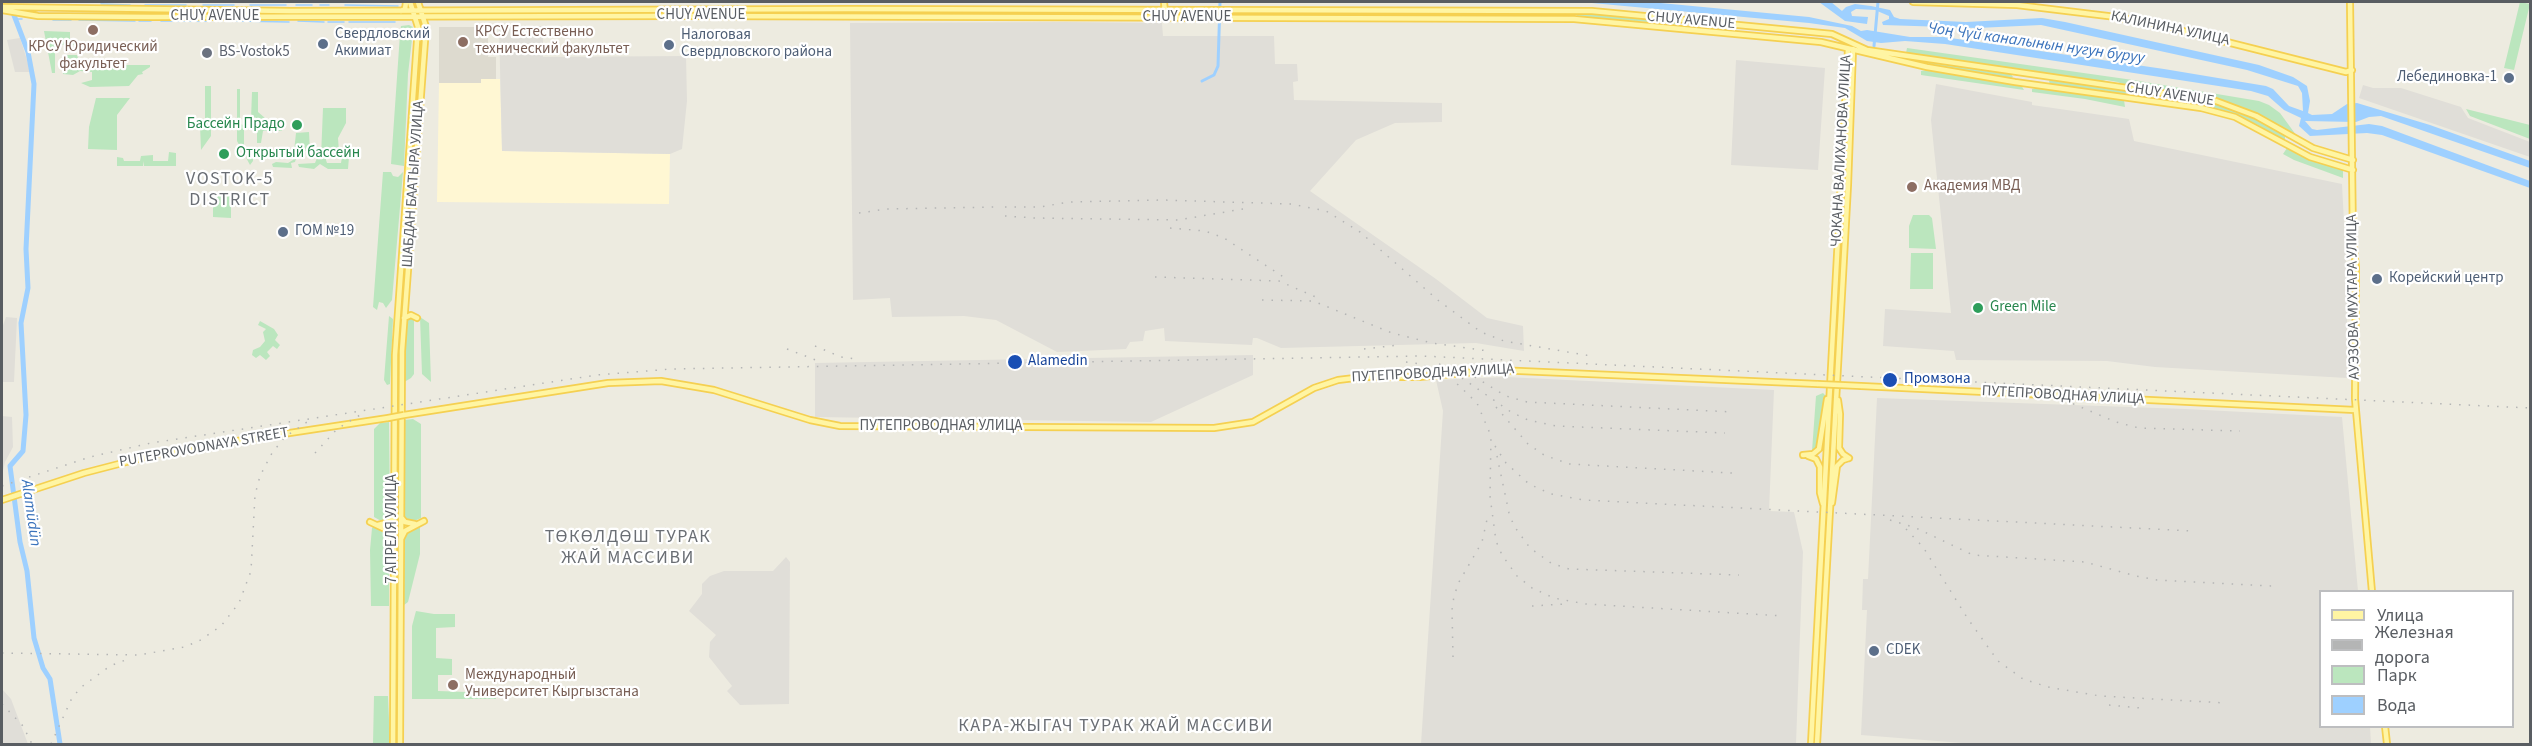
<!DOCTYPE html>
<html>
<head>
<meta charset="utf-8">
<style>
	body { margin:0 }
	#map { position:relative; width:2532px; height:746px; overflow:hidden; background:#edebe0; font-family:"Source Sans 3",sans-serif }
	canvas { display:block }
	.frame { position:absolute; inset:0; border:3px solid #595d62; pointer-events:none }
	.legend { position:absolute; left:2319px; top:590px; width:195px; height:138px; box-sizing:border-box; background:#fff; border:2px solid #bdbec0; margin:0; padding:8px 10px; list-style:none; font-size:18px; color:#595d62 }
	.legend li { display:flex; align-items:center; gap:12px; height:30px }
	.legend b { width:30px; border:2px solid #bdbec0 }
</style>
</head>
<body>
<div id="map">
<canvas width="2532" height="746"></canvas>
<div class="frame"></div>
<ul class="legend">
<li><b style="height:8px;background:#fff5a3"></b>Улица</li>
<li><b style="height:8px;background:#b4b5b5"></b>Железная дорога</li>
<li><b style="height:16px;background:#bbe6be"></b>Парк</li>
<li><b style="height:16px;background:#9ed0ff"></b>Вода</li>
</ul>
</div>
<script>
const c = document.querySelector('canvas').getContext('2d');
c.lineJoin = 'round';
function paint(path, color) {
  c.fillStyle = color;
  c.fill(path, 'evenodd');
}
function shape(rows) {
  const path = new Path2D();
  for (const r of rows) {
    path.moveTo(r[0], r[1]);
    for (let i = 2; i < r.length; i += 2) path.lineTo(r[i], r[i + 1]);
  }
  return path;
}
function trace(path, color, width, dash) {
  c.strokeStyle = color;
  c.lineWidth = width;
  c.lineCap = dash ? 'butt' : 'round';
  c.setLineDash(dash || []);
  c.stroke(path);
}
function drawText(font, color, halo, rows, align = 'center') {
  c.font = font + ' "Source Sans 3",sans-serif';
  c.lineWidth = 4.5;
  c.setLineDash([]);
  c.textBaseline = 'middle';
  c.strokeStyle = halo;
  c.fillStyle = color;
  for (const [text, x, y, turn = 0] of rows) {
    c.save();
    c.translate(x, y);
    c.rotate((+turn || 0) * Math.PI / 180);
    c.textAlign = isNaN(turn) ? turn : align;
    if (halo) c.strokeText(text, 0, 0);
    c.fillText(text, 0, 0);
    c.restore();
  }
}
const commercial = shape([
	[481,79,500,79,502,151,670,154,669,204,437,202,439,83,481,83]
]);
const industrial = shape([
	[1065,22,1162,23,1163,36,1274,36,1275,64,1297,64,1298,81,1293,82,1294,100,1442,103,1442,122,1395,123,1356,140,1310,191,1436,279,1487,318,1523,326,1524,351,1476,343,1281,348,1257,338,1253,338,1252,345,1165,341,1164,328,1145,331,1143,341,1130,342,1126,349,1057,352,996,320,964,316,892,317,890,298,853,300,850,23],
	[499,26,543,26,543,57,686,56,687,101,682,149,670,154,502,151],
	[20,38,27,60,30,72,15,72,7,40],
	[1736,60,1825,68,1818,170,1731,165],
	[1936,84,2032,102,2032,105,2129,119,2134,141,2342,184,2347,282,2347,378,2155,367,2107,361,1956,360,1954,351,1883,346,1885,309,1951,313,1931,120],
	[2363,85,2373,88,2401,88,2461,107,2468,118,2530,142,2530,157,2359,98],
	[6,317,17,318,14,382,2,382,2,328],
	[1253,355,1253,375,1151,422,815,417,815,363],
	[1506,377,1774,390,1769,511,1794,512,1803,552,1796,744,1421,744,1443,411,1436,380],
	[1877,398,2185,409,2342,417,2358,591,2320,592,2320,726,2370,727,2371,744,1975,744,1861,735,1867,610,1862,610,1863,579,1868,579],
	[2,416,12,417,13,447,5,462,2,475],
	[786,557,790,562,789,704,740,705,727,691,732,686,709,657,710,642,716,635,689,611,702,594,702,584,710,576,724,571,773,571],
	[2,689,11,699,28,744,2,744]
]);
const education = shape([
	[439,27,488,27,488,57,496,57,496,79,481,79,481,83,439,83]
]);
const green = shape([
	[2520,2,2530,4,2514,70,2504,68],
	[1288,11,1289,14,1286,16,1170,15,1171,12],
	[1579,12,1675,22,1676,24,1578,17,1576,14],
	[409,25,413,27,413,31,408,74,404,166,391,164,400,34,401,26],
	[420,28,423,28,402,305,400,305],
	[44,31,70,32,70,40,78,40,77,45,55,45,55,73,52,73],
	[1907,48,2133,80,2259,101,2269,105,2280,113,2299,139,2255,113,2214,99,2126,86,2118,82,2106,80,2099,82,1906,53],
	[63,55,77,55,80,65,150,65,150,67,142,72,143,74,138,75,129,86,90,87,81,83,92,80,92,72,80,71,73,75,63,74],
	[1900,57,2010,73,2013,77,2009,80,1944,68],
	[1927,70,2021,85,2024,90,1921,75,1921,71],
	[2052,79,2125,90,2126,93,2125,96,2050,85,2049,81],
	[205,86,211,86,211,136,201,150,200,125,205,125],
	[2038,88,2124,100,2125,107,2085,99,2032,92,2032,89],
	[237,89,240,89,240,124,244,125,244,147,253,148,253,161,250,165,237,141],
	[252,92,258,92,258,112,265,118,264,123,280,126,282,131,263,131,261,143,257,143,257,119,251,119],
	[96,98,130,98,117,115,117,150,88,149,89,127],
	[2192,100,2224,106,2249,115,2285,136,2285,139,2282,140,2258,125,2235,115,2191,104],
	[323,108,346,108,346,123,338,138,339,152,326,152,326,160,327,163,341,163,342,157,349,157,348,169,328,169,320,164,314,169,299,167,298,164,315,163,317,158,321,157],
	[2466,109,2530,125,2530,139,2470,116],
	[309,132,310,151,298,151,295,162,291,163,292,168,273,167,272,164,276,162,288,163,293,160,296,133],
	[2287,148,2312,161,2343,170,2343,178,2294,160,2283,154],
	[169,152,176,153,176,166,144,166,143,161,143,166,117,166,117,157,123,158,124,161,140,161,141,156,153,155,153,161,168,161],
	[383,172,391,172,393,176,398,177,403,172,392,300,386,308,383,303,379,302,377,310,373,307],
	[213,193,231,194,231,218,213,217],
	[1913,215,1929,215,1932,218,1936,249,1909,248,1909,226],
	[1911,253,1933,253,1933,289,1910,289],
	[389,316,393,319,390,384,387,385,384,380],
	[408,317,414,319,414,374,411,378,406,381,404,381,404,351],
	[420,317,429,323,431,382,422,374],
	[260,321,274,329,278,335,275,340,280,345,277,349,273,346,267,352,270,356,266,360,260,355,256,358,252,355,253,350,260,347,265,341,263,332,266,329,258,325],
	[1823,393,1826,396,1823,408,1820,446,1812,451,1816,396],
	[413,419,421,424,421,518,412,522,404,517,404,420],
	[395,421,398,421,398,744,395,744],
	[389,422,390,515,383,522,374,517,374,429,380,423],
	[374,526,381,528,389,536,389,606,371,606,370,550,372,528],
	[420,526,420,554,408,602,404,605,403,538,405,533],
	[416,611,434,614,455,614,455,627,436,628,436,658,452,659,452,675,438,675,438,691,495,693,496,699,412,699,412,626],
	[374,696,388,696,390,744,373,744]
]);
const water = shape([
	[1581,2,1650,2,1809,17,1852,26,1861,31,1867,30,1910,37,1944,37,2164,69,2266,86,2273,89,2289,106,2303,111,2302,93,2298,86,2247,70,2041,25,1977,28,1883,25,1882,22,1889,19,1889,16,1875,10,1856,9,1851,12,1852,16,1868,17,1867,24,1845,21,1819,2,1831,2,1842,11,1846,7,1855,4,1871,6,1890,10,1894,17,1900,19,1966,22,2042,18,2065,22,2259,65,2293,77,2307,86,2310,101,2308,113,2312,115,2332,114,2347,104,2357,103,2430,125,2519,157,2530,161,2530,168,2381,116,2369,117,2356,122,2305,121,2312,129,2317,130,2369,124,2382,126,2530,181,2530,188,2382,135,2367,133,2310,136,2299,126,2301,118,2284,110,2268,96,2251,91,1945,44,1905,41,1881,43,1867,41,1845,28,1809,23]
]);
const stream = shape([
	[101,4,130,5],
	[145,5,186,5],
	[203,5,234,5],
	[250,5,286,5],
	[296,5,312,5],
	[320,5,329,5],
	[345,5,398,6],
	[16,19,22,19],
	[53,20,71,20],
	[79,20,135,21],
	[139,21,151,21],
	[161,21,200,21],
	[202,21,207,21],
	[237,21,289,22],
	[298,21,324,22],
	[328,22,344,22],
	[349,22,395,22]
]);
const canal = shape([
	[1874,46,1878,2],
	[1202,81,1214,75,1218,66,1220,2]
]);
const river = shape([
	[9,2,28,52,34,84,26,249,28,288,21,323,26,415,23,451,10,466,20,542,27,571,34,638,43,668,50,679,60,744]
]);
const major = shape([
	[1164,2,1165,12],
	[1913,2,2017,5,2116,17,2163,26,2346,72,2352,70],
	[2350,2,2353,242,2356,267,2355,399,2372,592],
	[2,7,291,11,848,9,1592,11,1832,34,1867,50,2216,101,2256,116,2313,148,2353,160],
	[2,10,38,16,153,17,690,16,1574,19,1821,42,1927,67,2015,82,2201,108,2235,117,2310,157,2353,170],
	[401,11,405,9,406,2],
	[404,318,411,315,417,318],
	[1497,370,1818,384],
	[1861,386,2355,410],
	[1838,400,1840,414,1839,448,1843,454,1849,458],
	[404,415,608,383,661,381,714,390,810,420,840,426,1214,428,1253,422,1314,388,1338,380,1363,377,1419,377],
	[1803,455,1813,454,1819,449,1827,399],
	[1808,456,1816,459,1820,467,1820,493,1823,504],
	[2,500,84,473,165,452,388,418],
	[1832,503,1837,466,1843,460,1849,458],
	[400,516,405,522,415,524],
	[370,522,387,530,392,537],
	[378,525,386,523,393,516],
	[401,539,405,531,424,521],
	[2385,726,2387,744],
	[393,744,395,355,418,27,410,2],
	[400,744,402,351,426,27,418,2],
	[1811,744,1848,49],
	[1817,744,1848,185,1853,49]
]);
const rail = shape([
	[1005,207,1040,207,1069,202,1163,200,1291,204,1326,211,1360,232,1439,301,1481,332,1504,341,1591,356],
	[859,213,887,209,996,207],
	[1005,216,1035,218,1178,220,1249,208],
	[1170,228,1205,231,1224,238,1288,280],
	[1155,277,1279,281,1318,298],
	[1262,300,1313,301,1392,333,1432,343,1488,351],
	[815,346,841,357,857,359],
	[787,349,821,362],
	[1364,349,1399,345],
	[1406,362,1421,364,1449,376,1477,403,1491,436,1490,496,1496,541,1502,555,1517,576,1532,588,1554,598,1586,604,1784,616],
	[1439,364,1473,376,1506,396,1527,402,1734,412],
	[1462,378,1511,412,1528,420,1556,426,1725,433],
	[2038,389,2116,422,2139,428,2240,431],
	[1496,407,1528,444,1544,455,1569,464,1732,473],
	[1495,446,1506,463,1529,484,1551,494,1583,500,2192,531],
	[315,453,337,429,360,415],
	[1497,456,1509,513,1514,526,1530,548,1551,563,1569,569,1739,575],
	[2,486,90,457,151,443,597,375,671,369,1421,356,2530,408],
	[1890,520,1916,528,1973,555,2085,562,2136,576,2157,580,2272,586],
	[1906,529,1923,547,1968,619,1998,661,2023,679,2048,687,2100,696,2226,703],
	[1532,606,1565,604],
	[2,653,139,655,184,647,199,641,221,626,239,603,251,571,255,495,260,476,272,453,285,437,307,422],
	[1453,657,1452,610,1454,596,1459,582,1482,542,1488,515],
	[2,704,23,726,32,744],
	[2109,705,2141,708],
	[51,744,71,700,80,688,110,666,128,659]
]);
const majorBridge = shape([
	[1419,377,1497,370],
	[1818,384,1861,386],
	[388,418,404,415]
]);
const markers = [
	[93,30,6,"#8d6e63"],
	[463,42,6,"#8d6e63"],
	[323,44,6,"#5c6f8a"],
	[669,45,6,"#5c6f8a"],
	[207,53,6,"#6b7280"],
	[2509,78,6,"#5c6f8a"],
	[297,125,6,"#2e9e5b"],
	[224,154,6,"#2e9e5b"],
	[1912,187,6,"#8d6e63"],
	[283,232,6,"#5c6f8a"],
	[2377,279,6,"#5c6f8a"],
	[1978,308,6,"#2e9e5b"],
	[1015,362,8,"#1a4fb4"],
	[1890,380,8,"#1a4fb4"],
	[1874,651,6,"#5c6f8a"],
	[453,685,6,"#8d6e63"]
];
const streetNames = [
	["CHUY AVENUE",701,16],
	["CHUY AVENUE",215,17],
	["CHUY AVENUE",1187,18],
	["CHUY AVENUE",1691,21,5],
	["КАЛИНИНА УЛИЦА",2170,29,12],
	["CHUY AVENUE",2170,95,9],
	["ЧОКАНА ВАЛИХАНОВА УЛИЦА",1842,151,-87],
	["ШАБДАН БААТЫРА УЛИЦА",414,184,-86],
	["АУЭЗОВА МУХТАРА УЛИЦА",2354,297,-91],
	["ПУТЕПРОВОДНАЯ УЛИЦА",1433,374,-3],
	["ПУТЕПРОВОДНАЯ УЛИЦА",2063,396,3],
	["ПУТЕПРОВОДНАЯ УЛИЦА",941,427],
	["PUTEPROVODNAYA STREET",204,448,-10],
	["7 АПРЕЛЯ УЛИЦА",393,529,-90]
];
const educationNames = [
	["КРСУ Естественно",475,33],
	["технический факультет",475,50],
	["КРСУ Юридический",93,48,"center"],
	["факультет",93,65,"center"],
	["Академия МВД",1924,187],
	["Международный",465,676],
	["Университет Кыргызстана",465,693]
];
const serviceNames = [
	["Свердловский",335,35],
	["Акимиат",335,52],
	["Налоговая",681,36],
	["Свердловского района",681,53],
	["Лебединовка-1",2497,78,"right"],
	["ГОМ №19",295,232],
	["Корейский центр",2389,279],
	["CDEK",1886,651]
];
const worshipNames = [
	["BS-Vostok5",219,53]
];
const leisureNames = [
	["Бассейн Прадо",285,125,"right"],
	["Открытый бассейн",236,154],
	["Green Mile",1990,308]
];
const transitNames = [
	["Alamedin",1028,362],
	["Промзона",1904,380]
];
const waterNames = [
	["Чоң Чүй каналынын нугун буруу",2036,44,8],
	["Alamüdün",30,513,82]
];
const quarterNames = [
	["VOSTOK-5",230,180],
	["DISTRICT",230,201],
	["ТӨКӨЛДӨШ ТУРАК",628,538],
	["ЖАЙ МАССИВИ",628,559],
	["КАРА-ЖЫГАЧ ТУРАК ЖАЙ МАССИВИ",1116,727]
];
paint(commercial, '#fff7d3');
paint(industrial, '#e0ded8');
paint(education, '#dddacf');
paint(green, '#bbe6be');
paint(water, '#9ed0ff');
trace(stream, '#9ed0ff', 1.5);
trace(canal, '#9ed0ff', 3);
trace(river, '#9ed0ff', 5);
trace(major, '#f5d051', 8);
trace(major, '#fff5a3', 4.5);
trace(rail, '#b4b5b5', 1.5, [1.5, 8]);
trace(majorBridge, '#f5d051', 8, []);
trace(majorBridge, '#fff5a3', 4.5);
for (const [x, y, r, color] of markers) {
  const dot = new Path2D();
  dot.arc(x, y, r, 0, 2 * Math.PI);
  c.fillStyle = color;
  c.fill(dot);
  trace(dot, '#fff', 2);
}
drawText('15px', '#595d62', '#fff', streetNames);
drawText('15px', '#785e54', '#fff', educationNames, 'left');
drawText('15px', '#4e5e75', '#fff', serviceNames, 'left');
drawText('15px', '#5b616d', '#fff', worshipNames, 'left');
drawText('15px', '#27864d', '#fff', leisureNames, 'left');
drawText('15px', '#164399', '#fff', transitNames, 'left');
drawText('italic 16px', '#3c74bc', '#fff', waterNames);
c.letterSpacing = '1.5px';
drawText('18px', '#6a6e74', '#fff', quarterNames);
c.letterSpacing = '0px';
</script>
</body>
</html>
